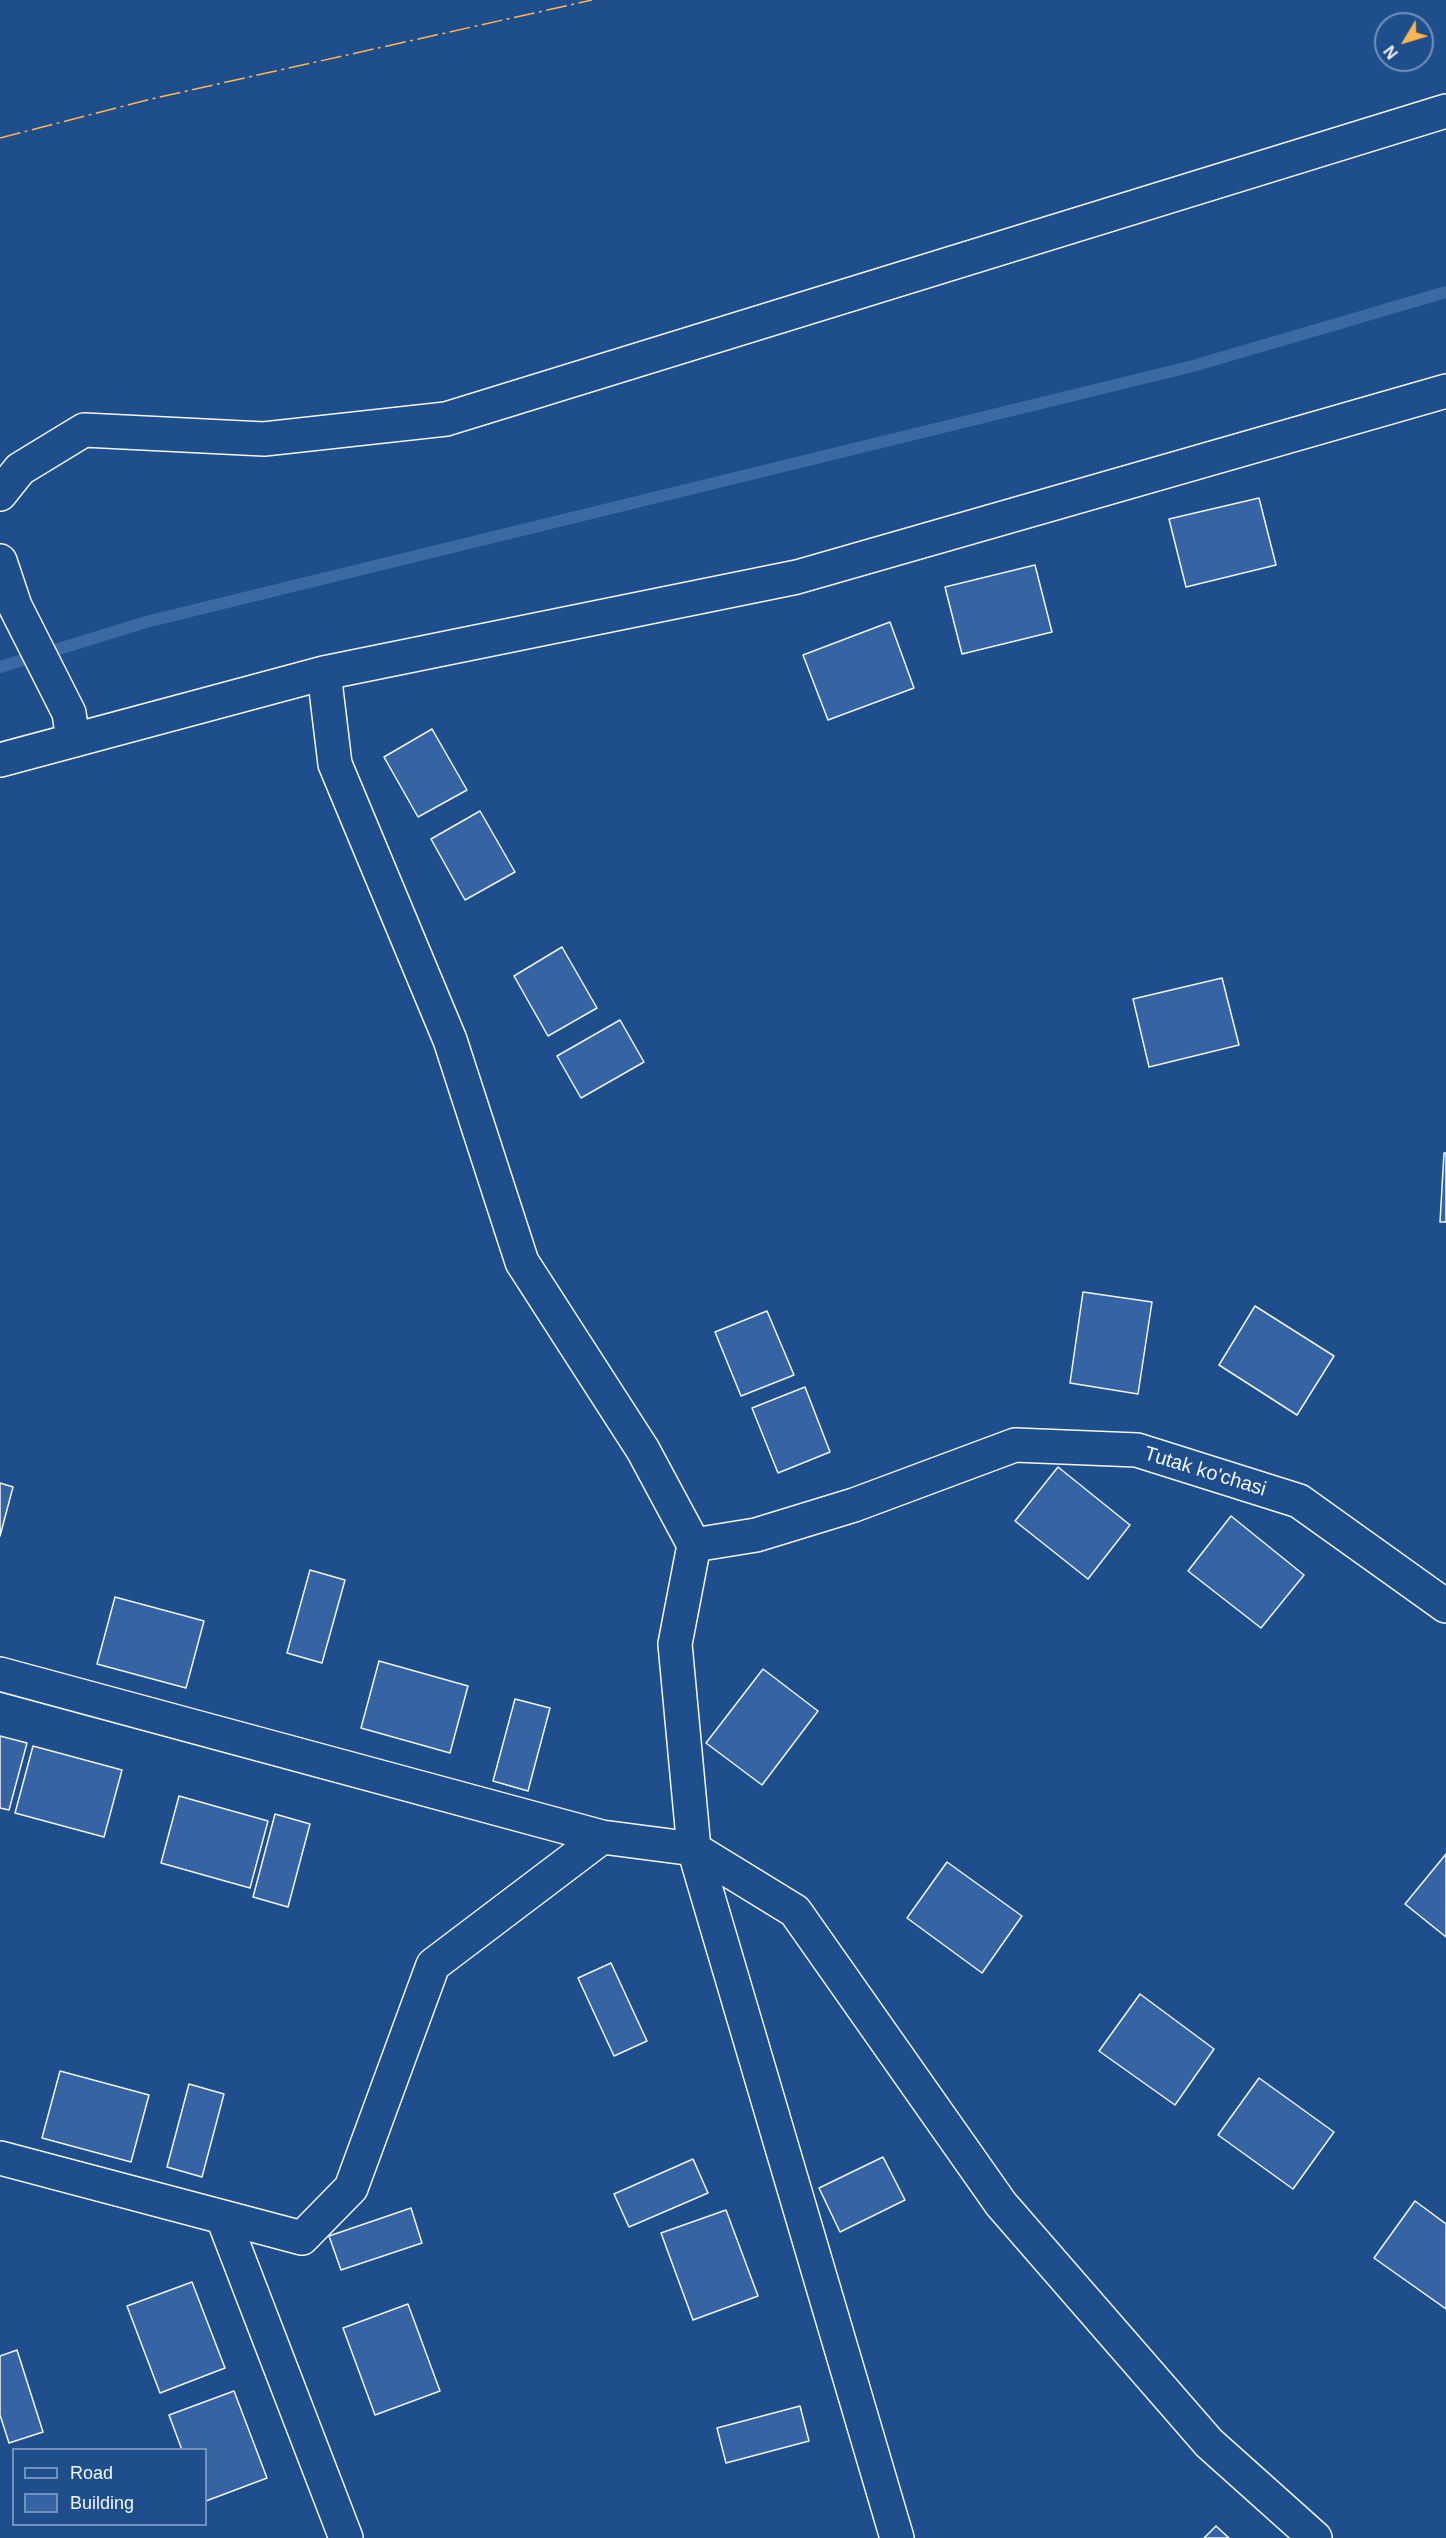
<!DOCTYPE html>
<html>
<head>
<meta charset="utf-8">
<style>
	body { margin:0 }
	#map { position:relative; width:1446px; height:2538px; overflow:hidden; background:#1f4e8c; font-family:Arial,sans-serif }
	canvas { display:block }
	.legend { position:absolute; left:12px; top:2448px; width:195px; height:78px; box-sizing:border-box; background:#1f4e8c; border:2px solid #7391ba; margin:0; padding:8px 10px; list-style:none; font-size:18px; color:#f2f6ff }
	.legend li { display:flex; align-items:center; gap:12px; height:30px }
	.legend b { width:30px; border:2px solid #7391ba }
	.north { position:absolute; left:1374px; top:12px; width:60px; height:60px; box-sizing:border-box; background:#1f4e8c; border:2px solid #7391ba; border-radius:50%; rotate:232deg; font-size:16px; font-weight:700; line-height:24px; text-align:center; color:#f2f6ff }
	.north::after { content:''; display:block; margin:auto; width:21px; height:27px; background:#ffb74d; clip-path:polygon(50% 0,100% 100%,50% 72%,0 100%) }
</style>
</head>
<body>
<div id="map">
<canvas width="1446" height="2538"></canvas>
<ul class="legend">
<li><b style="height:8px;background:#1f4e8c"></b>Road</li>
<li><b style="height:16px;background:#3563a3"></b>Building</li>
</ul>
<div class="north">N</div>
</div>
<script>
const c = document.querySelector('canvas').getContext('2d');
c.lineJoin = 'round';
function shape(rows) {
  const path = new Path2D();
  for (const r of rows) {
    path.moveTo(r[0], r[1]);
    for (let i = 2; i < r.length; i += 2) path.lineTo(r[i], r[i + 1]);
  }
  return path;
}
function trace(path, color, width, dash) {
  c.strokeStyle = color;
  c.lineWidth = width;
  c.lineCap = dash ? 'butt' : 'round';
  c.setLineDash(dash || []);
  c.stroke(path);
}
function paint(path, color) {
  c.fillStyle = color;
  c.fill(path, 'evenodd');
}
function drawText(font, color, halo, rows, align = 'center') {
  c.font = font + ' Arial,sans-serif';
  c.lineWidth = 4.5;
  c.setLineDash([]);
  c.textBaseline = 'middle';
  c.strokeStyle = halo;
  c.fillStyle = color;
  for (const [text, x, y, turn = 0] of rows) {
    c.save();
    c.translate(x, y);
    c.rotate((+turn || 0) * Math.PI / 180);
    c.textAlign = isNaN(turn) ? turn : align;
    if (halo) c.strokeText(text, 0, 0);
    c.fillText(text, 0, 0);
    c.restore();
  }
}
const stream = shape([
	[0,667,146,622,1193,366,1446,292]
]);
const building = shape([
	[1259,498,1276,565,1186,587,1169,519,1259,498],
	[1035,565,1052,632,962,654,945,587,1035,565],
	[890,622,914,688,828,720,803,655,890,622],
	[432,729,467,790,418,817,384,757,432,729],
	[480,811,515,872,465,900,431,839,480,811],
	[562,947,597,1008,548,1036,514,976,562,947],
	[1222,978,1239,1045,1149,1067,1133,999,1222,978],
	[620,1020,644,1062,581,1098,557,1056,620,1020],
	[1444,1153,1446,1153,1446,1222,1440,1222,1444,1153],
	[1083,1292,1152,1302,1138,1394,1070,1383,1083,1292],
	[1255,1306,1334,1356,1297,1415,1219,1365,1255,1306],
	[767,1311,794,1375,741,1396,715,1332,767,1311],
	[805,1387,830,1452,778,1473,752,1408,805,1387],
	[1058,1467,1130,1525,1088,1579,1015,1521,1058,1467],
	[0,1483,13,1487,0,1536,0,1483],
	[1231,1516,1304,1575,1261,1628,1188,1571,1231,1516],
	[310,1570,345,1580,322,1663,287,1653,310,1570],
	[115,1597,204,1621,186,1688,97,1664,115,1597],
	[379,1661,468,1686,450,1753,361,1728,379,1661],
	[763,1669,818,1711,762,1785,706,1743,763,1669],
	[515,1699,550,1708,528,1791,493,1781,515,1699],
	[0,1736,27,1743,9,1810,0,1808,0,1736],
	[33,1746,122,1770,104,1837,15,1813,33,1746],
	[179,1796,268,1821,250,1888,161,1863,179,1796],
	[275,1814,310,1824,288,1907,253,1897,275,1814],
	[1446,1854,1446,1937,1405,1904,1446,1854],
	[947,1862,1022,1916,982,1973,907,1918,947,1862],
	[611,1963,647,2041,614,2056,578,1978,611,1963],
	[1140,1994,1214,2049,1175,2105,1099,2051,1140,1994],
	[60,2071,149,2095,131,2162,42,2138,60,2071],
	[1259,2078,1334,2132,1293,2189,1218,2135,1259,2078],
	[189,2084,224,2094,202,2177,167,2167,189,2084],
	[883,2157,905,2200,840,2232,819,2188,883,2157],
	[693,2159,708,2193,629,2227,614,2194,693,2159],
	[1415,2201,1446,2224,1446,2309,1374,2258,1415,2201],
	[411,2208,422,2243,341,2270,329,2236,411,2208],
	[726,2210,758,2296,693,2320,661,2233,726,2210],
	[192,2282,225,2368,160,2393,127,2306,192,2282],
	[408,2304,440,2391,375,2415,343,2328,408,2304],
	[17,2350,43,2432,9,2443,0,2415,0,2356,17,2350],
	[234,2391,267,2478,206,2501,206,2450,182,2450,169,2415,234,2391],
	[800,2406,809,2441,726,2463,717,2428,800,2406],
	[1216,2526,1229,2538,1204,2538,1216,2526]
]);
const minor = shape([
	[0,494,20,469,84,430,264,439,446,419,1446,111],
	[0,561,15,606,69,713,73,740],
	[324,673,335,764,450,1040,522,1262,643,1450,694,1545,675,1644,694,1849,897,2538],
	[0,760,324,673,797,577,1446,391],
	[694,1545,756,1535,854,1505,1015,1445,1137,1450,1299,1501,1446,1606],
	[0,1674,602,1837,694,1849,795,1911,1001,2204,1209,2443,1315,2538],
	[0,2158,302,2238,351,2188,433,1965,602,1837],
	[223,2218,346,2538]
]);
const power = shape([
	[0,138,151,99,592,0]
]);
const streetNames = [
	["Tutak ko'chasi",1205,1472,17]
];
trace(stream, '#3b69a3', 12);
paint(building, '#3563a3');
trace(building, '#f2f6ff', 1.5);
trace(minor, '#f2f6ff', 36);
trace(minor, '#1f4e8c', 33);
trace(power, '#ffb74d', 1.5, [21, 4.5, 3, 4.5]);
drawText('20px', '#f2f6ff', '#1f4e8c', streetNames);
</script>
</body>
</html>
